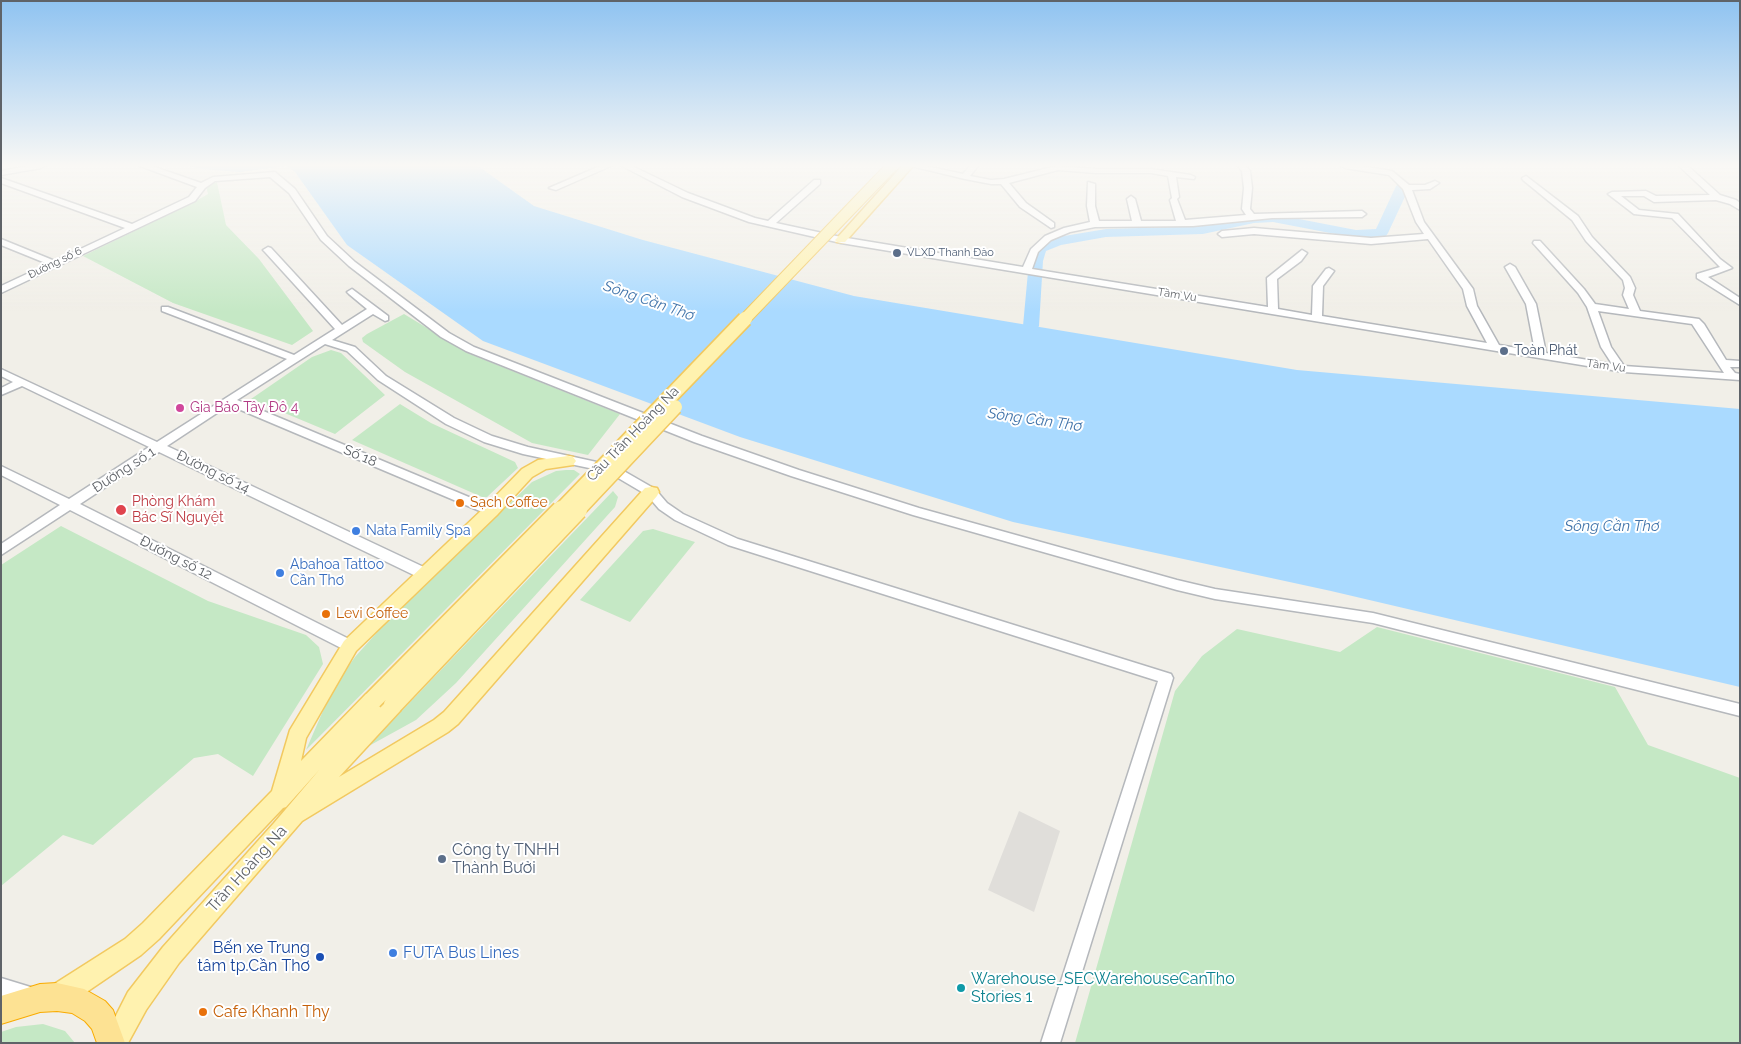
<!DOCTYPE html>
<html>
<head>
<meta charset="utf-8">
<style>
	body { margin:0 }
	#map { position:relative; width:1741px; height:1044px; overflow:hidden; background:#f1efe8; font-family:Raleway,sans-serif }
	canvas { display:block }
	.frame { position:absolute; inset:0; border:2px solid #5f6368; pointer-events:none }
</style>
</head>
<body>
<div id="map">
<canvas width="1741" height="1044"></canvas>
<div class="frame"></div>
</div>
<script>
const c = document.querySelector('canvas').getContext('2d');
c.lineJoin = 'round';
function paint(path, color) {
  c.fillStyle = color;
  c.fill(path, 'evenodd');
}
function shape(rows) {
  const path = new Path2D();
  for (const r of rows) {
    path.moveTo(r[0], r[1]);
    for (let i = 2; i < r.length; i += 2) path.lineTo(r[i], r[i + 1]);
  }
  return path;
}
function trace(path, color, width, dash) {
  c.strokeStyle = color;
  c.lineWidth = width;
  c.lineCap = dash ? 'butt' : 'round';
  c.setLineDash(dash || []);
  c.stroke(path);
}
function drawText(font, color, halo, rows, align = 'center') {
  c.font = font + ' Raleway,sans-serif';
  c.lineWidth = 4;
  c.setLineDash([]);
  c.textBaseline = 'middle';
  c.strokeStyle = halo;
  c.fillStyle = color;
  for (const [text, x, y, turn = 0] of rows) {
    c.save();
    c.translate(x, y);
    c.rotate((+turn || 0) * Math.PI / 180);
    c.textAlign = isNaN(turn) ? turn : align;
    if (halo) c.strokeText(text, 0, 0);
    c.fillText(text, 0, 0);
    c.restore();
  }
}
const industrial = shape([
	[1019,811,1060,831,1034,912,988,890]
]);
const green = shape([
	[217,182,226,225,259,259,313,331,292,345,173,303,83,256,194,202,208,194,206,186],
	[404,314,470,354,620,414,588,455,532,443,405,372,363,342,362,338,367,334],
	[331,350,341,353,385,395,335,434,251,399,312,357],
	[400,404,431,423,515,462,518,468,487,497,482,497,352,440],
	[566,470,574,470,580,474,306,750,333,688,355,657,380,629,532,482,556,471],
	[613,491,618,497,615,507,456,683,416,720,367,747],
	[61,526,208,601,306,635,319,647,323,664,253,776,218,754,194,758,93,845,63,835,1,886,1,565],
	[653,529,695,542,630,622,580,600,643,531],
	[1377,627,1615,687,1648,745,1740,778,1740,1043,1075,1043,1175,691,1202,656,1237,629,1340,652],
	[43,1024,65,1031,75,1043,1,1043,1,1032,16,1027]
]);
const water = shape([
	[189,166,286,166,240,172,202,169],
	[287,166,478,166,534,206,643,240,854,296,1297,370,1740,409,1740,687,1331,591,1013,522,740,437,483,341,347,245,295,172]
]);
const river = shape([
	[1403,182,1410,186,1388,233,1386,236,1381,237,1356,238,1273,222,1254,223,1203,234,1106,237,1061,245,1046,251,1043,261,1039,326,1037,329,1031,331,1025,329,1023,326,1029,261,1035,246,1052,238,1106,229,1203,226,1254,215,1273,214,1356,230,1376,229,1396,186,1403,182]
]);
const minor = shape([
	[27,166,45,166,41,168,1,175,1,171,27,166],
	[140,166,152,166,201,183,213,177,275,172,295,189,327,236,355,262,449,333,474,347,702,436,799,470,919,508,1177,580,1215,589,1373,613,1740,704,1740,716,1373,623,1215,599,1177,590,913,515,791,476,694,442,466,351,441,337,349,266,321,240,289,193,270,177,215,181,205,188,195,201,1,293,1,286,48,264,1,245,1,239,55,261,125,228,1,183,1,178,132,224,189,197,197,187,140,166],
	[600,166,611,166,556,190,549,188,600,166],
	[622,166,632,166,688,193,755,218,768,221,814,180,820,180,820,184,776,223,841,237,1023,267,1031,249,1045,236,1064,228,1090,222,1087,206,1088,182,1095,184,1095,206,1099,221,1132,221,1127,199,1131,196,1135,199,1141,221,1176,221,1170,200,1172,198,1168,176,1151,173,1096,173,1058,170,1009,183,1026,203,1054,223,1054,227,1051,228,1020,207,1001,184,991,184,965,179,911,166,926,166,963,174,970,166,978,166,970,176,991,180,1004,179,1056,166,1096,169,1151,169,1191,175,1195,177,1194,179,1176,177,1179,197,1177,199,1185,220,1246,215,1242,209,1244,188,1242,171,1238,166,1246,166,1250,171,1252,188,1250,209,1254,214,1362,211,1366,214,1362,217,1272,218,1193,226,1095,227,1070,232,1051,240,1038,252,1032,269,1268,307,1267,278,1302,250,1307,253,1301,261,1277,279,1278,309,1312,315,1313,286,1326,269,1329,268,1334,271,1323,286,1322,316,1487,343,1467,306,1463,289,1428,239,1371,244,1254,234,1222,237,1218,234,1222,231,1254,228,1371,238,1424,234,1416,222,1403,189,1389,175,1345,168,1341,166,1361,166,1392,171,1409,185,1425,185,1435,181,1439,183,1430,189,1412,190,1424,222,1473,289,1477,306,1499,345,1535,351,1526,304,1505,267,1510,264,1515,267,1536,304,1546,353,1612,364,1601,347,1587,307,1578,293,1533,243,1534,241,1540,241,1584,289,1595,304,1629,309,1623,295,1625,288,1623,280,1586,241,1572,220,1523,180,1522,178,1526,176,1578,216,1592,237,1630,277,1635,288,1633,295,1640,311,1699,319,1704,324,1726,360,1740,361,1740,367,1730,367,1735,373,1740,374,1740,380,1624,372,841,243,749,222,682,197,622,166],
	[1598,311,1692,324,1724,373,1624,366,1611,347,1598,311],
	[1679,166,1688,166,1720,195,1736,200,1740,203,1740,210,1730,204,1716,200,1654,202,1644,196,1621,196,1639,210,1678,214,1720,259,1732,268,1708,277,1740,298,1740,305,1697,278,1697,274,1720,267,1672,218,1634,214,1608,194,1612,192,1646,191,1656,196,1710,195,1679,166],
	[268,247,271,248,342,325,367,309,349,294,347,292,352,289,388,316,388,320,385,321,373,314,332,340,355,347,386,376,454,418,492,436,528,447,615,466,655,489,667,503,683,514,738,539,1171,674,1173,678,1060,1043,1041,1043,1158,681,728,545,675,520,659,509,647,495,608,472,523,454,484,442,446,424,378,380,347,351,325,344,237,400,495,508,497,511,495,514,487,514,229,405,167,446,430,570,432,574,430,578,420,578,159,452,80,504,355,642,357,646,355,650,350,652,345,650,70,510,1,555,1,544,60,505,1,475,1,466,69,499,149,447,22,386,1,395,1,388,13,382,1,376,1,369,157,442,287,359,162,311,162,307,168,307,294,355,335,329,265,252,263,250,268,247],
	[1,978,37,989,39,996,37,1003,30,1005,1,996,1,978]
]);
const major = shape([
	[902,166,913,166,845,242,837,242,835,240,837,238,902,166],
	[568,456,573,457,576,461,573,465,546,469,532,477,497,515,356,651,306,738,301,761,366,694,373,692,380,694,383,700,378,707,386,699,393,697,400,699,403,705,400,711,339,777,434,720,444,712,645,488,651,487,657,488,659,492,657,496,458,724,448,732,302,821,179,963,146,1010,128,1043,102,1043,128,992,163,947,274,823,320,769,286,807,283,808,159,939,141,955,66,1006,57,1009,48,1006,45,997,48,988,125,939,143,923,272,791,290,730,344,641,485,507,522,469,538,460,568,456]
]);
const highway = shape([
	[57,983,84,989,105,1001,113,1010,125,1043,97,1043,92,1029,85,1021,72,1013,57,1011,40,1012,1,1024,1,996,40,984,57,983]
]);
const majorBridgeFar2 = shape([
	[744,320,892,166]
]);
const majorBridgeFar1 = shape([
	[560,511,745,319],
	[577,511,675,407]
]);
const majorBridge = shape([
	[373,700,561,510],
	[393,705,578,510]
]);
const markers = [
	[897,253,5,"#5c6f8a"],
	[1504,351,5,"#5c6f8a"],
	[180,408,5,"#d1479c"],
	[460,503,5,"#e8710a"],
	[121,510,6,"#e0444e"],
	[356,531,5,"#3f7fe0"],
	[280,573,5,"#3f7fe0"],
	[326,614,5,"#e8710a"],
	[442,859,5,"#5c6f8a"],
	[393,953,5,"#3f7fe0"],
	[320,957,5,"#1a4fb4"],
	[961,988,5,"#0f9aa8"],
	[203,1012,5,"#e8710a"]
];
const farServicenames = [
	["VLXD Thanh Đào",907,253]
];
const farStreetnames = [
	["Đường số 6",55,263,-26],
	["Tầm Vu",1177,295,9],
	["Tầm Vu",1606,366,8]
];
const serviceNames = [
	["Toàn Phát",1514,351]
];
const hotelNames = [
	["Gia Bảo Tây Đô 4",190,408]
];
const streetNames = [
	["Cầu Trần Hoàng Na",633,434,-46],
	["Số 18",360,456,23],
	["Đường số 1",124,470,-33],
	["Đường số 14",213,472,26],
	["Đường số 12",176,558,27]
];
const healthNames = [
	["Phòng Khám",132,502],
	["Bác Sĩ Nguyệt",132,518]
];
const foodNames = [
	["Sạch Coffee",470,503],
	["Levi Coffee",336,614]
];
const shopNames = [
	["Nata Family Spa",366,531],
	["Abahoa Tattoo",290,565],
	["Cần Thơ",290,581]
];
const waterNames = [
	["Sông Cần Thơ",649,301,19],
	["Sông Cần Thơ",1035,420,8],
	["Sông Cần Thơ",1612,526]
];
const nearServicenames = [
	["Công ty TNHH",452,850],
	["Thành Bưởi",452,868]
];
const nearStreetnames = [
	["Trần Hoàng Na",247,869,-48]
];
const nearTransitnames = [
	["Bến xe Trung",310,948],
	["tâm tp.Cần Thơ",310,966]
];
const nearShopnames = [
	["FUTA Bus Lines",403,953]
];
const nearCulturenames = [
	["Warehouse_SECWarehouseCanTho",971,979],
	["Stories 1",971,997]
];
const nearFoodnames = [
	["Cafe Khanh Thy",213,1012]
];
paint(industrial, '#e0deda');
paint(green, '#c5e8c5');
paint(water, '#aadaff');
paint(river, '#aadaff');
trace(minor, '#b5b8bc', 3);
trace(major, '#f2c960', 3);
trace(highway, '#f9ab00', 2);
paint(minor, '#fff');
paint(major, '#fff2af');
paint(highway, '#fde293');
trace(majorBridgeFar2, '#f2c960', 13, []);
trace(majorBridgeFar1, '#f2c960', 17, []);
trace(majorBridge, '#f2c960', 21, []);
trace(majorBridgeFar2, '#fff2af', 11);
trace(majorBridgeFar1, '#fff2af', 14);
trace(majorBridge, '#fff2af', 18);
const sky = c.createLinearGradient(0, 0, 0, 312);
sky.addColorStop(0, '#8fc3f1');
sky.addColorStop(0.53, '#f9f8f5');
sky.addColorStop(1, '#f9f8f500');
c.fillStyle = sky;
c.fillRect(0, 0, 1741, 312);
for (const [x, y, r, color] of markers) {
  const dot = new Path2D();
  dot.arc(x, y, r, 0, 2 * Math.PI);
  c.fillStyle = color;
  c.fill(dot);
  trace(dot, '#fff', 2);
}
drawText('11px', '#4e5e75', '#fff', farServicenames, 'left');
drawText('11px', '#5f6368', '#fff', farStreetnames);
drawText('14px', '#4e5e75', '#fff', serviceNames, 'left');
drawText('14px', '#b23c85', '#fff', hotelNames, 'left');
drawText('14px', '#5f6368', '#fff', streetNames);
drawText('14px', '#be3a42', '#fff', healthNames, 'left');
drawText('14px', '#c56008', '#fff', foodNames, 'left');
drawText('14px', '#366cbe', '#fff', shopNames, 'left');
drawText('italic 15px', '#4174aa', '#fff', waterNames);
drawText('16px', '#4e5e75', '#fff', nearServicenames, 'left');
drawText('16px', '#5f6368', '#fff', nearStreetnames);
drawText('16px', '#164399', '#fff', nearTransitnames, 'right');
drawText('16px', '#366cbe', '#fff', nearShopnames, 'left');
drawText('16px', '#0d838f', '#fff', nearCulturenames, 'left');
drawText('16px', '#c56008', '#fff', nearFoodnames, 'left');
</script>
</body>
</html>
